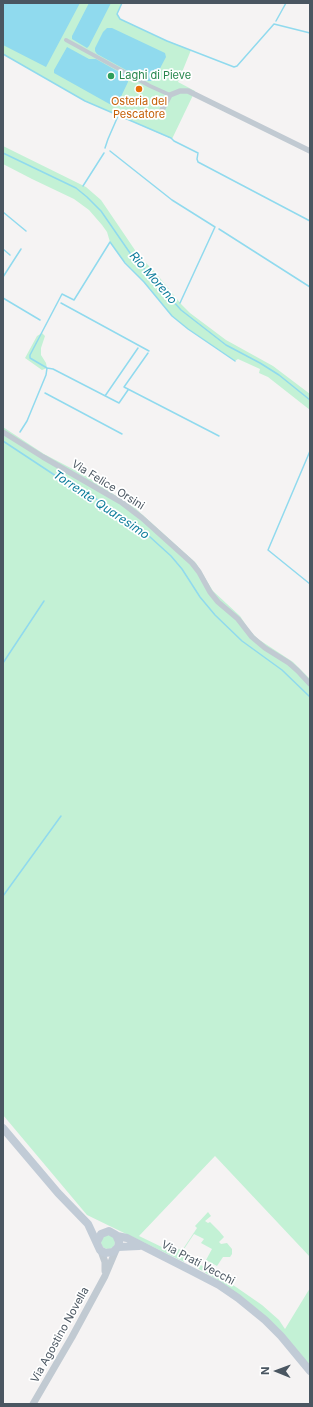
<!DOCTYPE html>
<html>
<head>
<meta charset="utf-8">
<style>
	body { margin:0 }
	#map { position:relative; width:313px; height:1407px; overflow:hidden; background:#f5f3f3; font-family:Inter,sans-serif }
	canvas { display:block }
	.frame { position:absolute; inset:0; border:4px solid #4a5661; pointer-events:none }
	.north { position:absolute; left:257px; top:1351px; width:40px; height:40px; -webkit-text-stroke:3px #fff; paint-order:stroke; rotate:271deg; font-size:11px; font-weight:700; line-height:16px; text-align:center; color:#4a5661 }
	.north::after { content:''; display:block; margin:auto; width:14px; height:18px; background:#4a5661; clip-path:polygon(50% 0,100% 100%,50% 72%,0 100%) }
</style>
</head>
<body>
<div id="map">
<canvas width="313" height="1407"></canvas>
<div class="frame"></div>
<div class="north">N</div>
</div>
<script>
const c = document.querySelector('canvas').getContext('2d');
c.lineJoin = 'round';
function paint(path, color) {
  c.fillStyle = color;
  c.fill(path, 'evenodd');
}
function shape(rows) {
  const path = new Path2D();
  for (const r of rows) {
    if (r.length === 3) {
      path.moveTo(r[0] + r[2], r[1]);
      path.arc(r[0], r[1], r[2], 0, 2 * Math.PI);
      continue;
    }
    path.moveTo(r[0], r[1]);
    for (let i = 2; i < r.length; i += 2) path.lineTo(r[i], r[i + 1]);
  }
  return path;
}
function trace(path, color, width, dash) {
  c.strokeStyle = color;
  c.lineWidth = width;
  c.lineCap = dash ? 'butt' : 'round';
  c.setLineDash(dash || []);
  c.stroke(path);
}
function drawText(font, color, halo, rows, align = 'center') {
  c.font = font + ' Inter,sans-serif';
  c.lineWidth = 3.5;
  c.setLineDash([]);
  c.textBaseline = 'middle';
  c.strokeStyle = halo;
  c.fillStyle = color;
  for (const [text, x, y, turn = 0] of rows) {
    c.save();
    c.translate(x, y);
    c.rotate((+turn || 0) * Math.PI / 180);
    c.textAlign = isNaN(turn) ? turn : align;
    if (halo) c.strokeText(text, 0, 0);
    c.fillText(text, 0, 0);
    c.restore();
  }
}
const green = shape([
	[3,3,122,3,117,14,120,19,158,37,191,50,178,82,195,91,172,139,85,101,3,54],
	[3,146,86,187,101,200,139,256,155,272,181,304,190,313,226,340,273,366,310,394,310,410,268,377,259,373,260,369,238,359,235,361,188,329,172,316,144,282,121,258,110,242,107,232,102,225,89,210,74,199,32,179,3,164],
	[42,333,45,336,41,348,41,355,46,363,47,368,42,370,25,358,37,336],
	[3,427,44,454,84,475,135,508,196,563,213,591,240,616,250,631,258,639,293,662,310,679,310,1257,215,1156,139,1236,168,1250,183,1249,197,1228,195,1226,208,1212,211,1216,205,1221,208,1223,210,1222,219,1231,224,1237,219,1242,221,1244,227,1243,232,1249,232,1254,230,1257,223,1257,217,1266,206,1260,212,1249,201,1243,204,1239,194,1234,184,1249,189,1255,188,1257,188,1260,184,1262,87,1215,3,1115],
	[108,1242,7],
	[195,1262,212,1271,236,1287,262,1305,279,1320,285,1329,310,1288,310,1371,281,1336,219,1281,194,1266]
]);
const water = shape([
	[3,3,80,3,46,67,3,45],
	[89,3,111,3,89,46,87,48,72,39,72,36],
	[107,28,112,28,165,53,166,57,155,78,151,81,146,81,97,54,95,51,95,48,103,32],
	[67,47,89,59,96,59,128,77,128,82,117,105,113,106,54,73,54,70]
]);
const stream = shape([
	[122,3,117,14,120,19,167,41,234,67,237,66,274,24,310,33],
	[276,21,286,3],
	[3,54,85,101,171,138,174,141,198,153,197,159,198,162,310,221],
	[105,148,108,139,118,116],
	[110,151,172,200,215,227,180,303],
	[3,153,76,188,87,197,101,211,130,253,181,310,226,345,260,363,279,375,310,400],
	[83,186,104,153],
	[3,212,26,231],
	[219,229,310,287],
	[3,249,10,255],
	[3,277,21,249],
	[3,298,40,320],
	[61,303,149,351],
	[148,353,124,387,219,436],
	[47,368,53,369,119,403,128,390],
	[45,393,122,434],
	[105,396,138,348],
	[20,432,27,421,46,375,47,368,30,358,30,355,62,294,74,300,110,242,125,263,144,282,172,316,188,329,235,361],
	[3,441,53,474,115,510,139,527,171,556,182,569,200,597,215,615,242,641,282,670,310,697],
	[310,451,268,550,310,584],
	[3,663,44,601],
	[3,896,61,816]
]);
const pedestrian = shape([
	[66,40,150,86,170,95]
]);
const minor = shape([
	[162,110,170,95,180,91,188,91,310,151],
	[3,432,43,457,121,502,142,518,192,563,199,572,210,592,218,602,238,619,252,637,265,648,289,663,298,671,310,684]
]);
const tertiary = shape([
	[101,1251,105,1262,105,1271],
	[33,1404,72,1337,105,1276,116,1250]
]);
const secondary = shape([
	[3,1128,58,1193,88,1224,100,1250,105,1253,113,1252,118,1247,119,1242,116,1235,109,1231,101,1234,97,1242],
	[117,1236,127,1238,190,1270,219,1285,238,1298,265,1320,281,1336,310,1371],
	[118,1247,139,1246]
]);
const markers = [
	[111,76,4,"#2e9e5b"],
	[139,89,4,"#e8710a"]
];
const leisureNames = [
	["Laghi di Pieve",119,76]
];
const foodNames = [
	["Osteria del",139,102],
	["Pescatore",139,115]
];
const streetNames = [
	["Via Felice Orsini",108,485,32],
	["Via Prati Vecchi",198,1263,28],
	["Via Agostino Novella",60,1335,-61]
];
const waterNames = [
	["Rio Moreno",153,278,49],
	["Torrente Quaresimo",101,505,34]
];
paint(green, '#c3f1d5');
paint(water, '#90daee');
trace(stream, '#90daee', 1.5);
trace(pedestrian, '#c1cad2', 4);
trace(minor, '#c1cad2', 5.5);
trace(tertiary, '#c1cad2', 7);
trace(secondary, '#c1cbd6', 8);
for (const [x, y, r, color] of markers) {
  const dot = new Path2D();
  dot.arc(x, y, r, 0, 2 * Math.PI);
  c.fillStyle = color;
  c.fill(dot);
  trace(dot, '#fff', 1.5);
}
drawText('11px', '#27864d', '#fff', leisureNames, 'left');
drawText('11px', '#c56008', '#fff', foodNames);
drawText('11px', '#4a5661', '#fff', streetNames);
drawText('italic 12px', '#0c7c9b', '#fff', waterNames);
</script>
</body>
</html>
